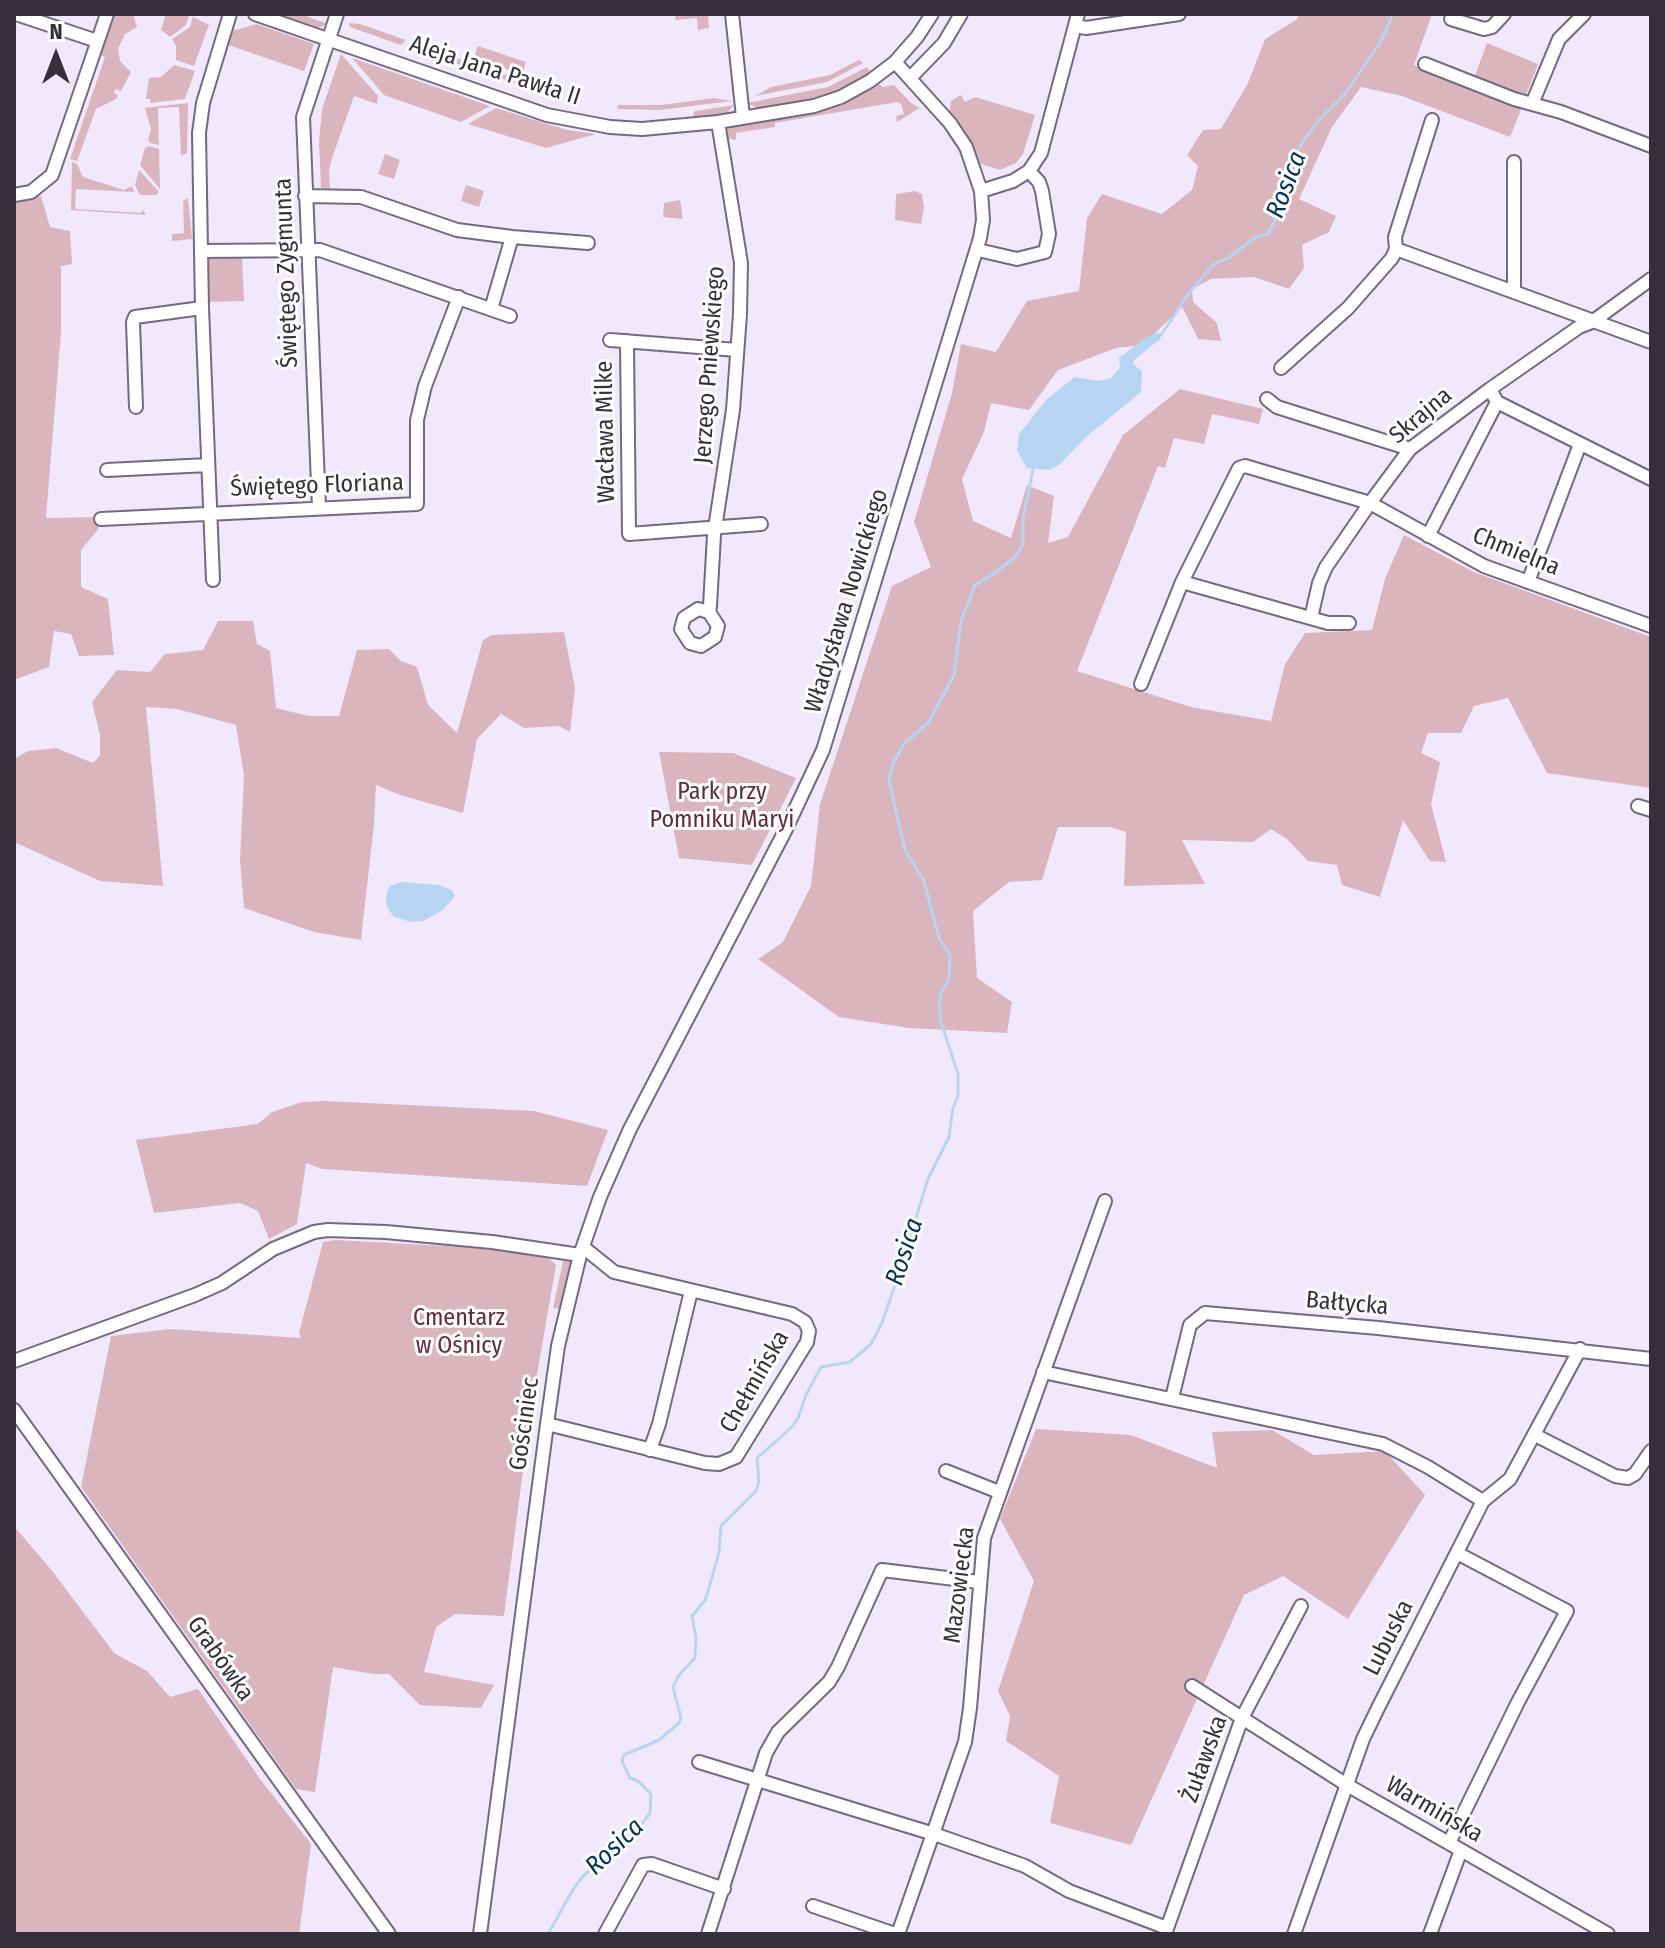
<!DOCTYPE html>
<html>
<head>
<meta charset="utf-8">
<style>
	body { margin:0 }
	#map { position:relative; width:1665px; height:1948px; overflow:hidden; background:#f1e8fe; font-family:"Fira Sans Condensed",sans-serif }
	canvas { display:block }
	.frame { position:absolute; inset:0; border:16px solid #342f3a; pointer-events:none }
	.north { position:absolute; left:16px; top:16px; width:80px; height:80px; -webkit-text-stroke:6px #fff; paint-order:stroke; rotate:0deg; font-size:22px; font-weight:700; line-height:32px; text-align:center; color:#342f3a }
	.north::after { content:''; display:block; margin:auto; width:28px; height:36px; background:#342f3a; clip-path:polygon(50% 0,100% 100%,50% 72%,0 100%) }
</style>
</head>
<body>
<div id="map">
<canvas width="1665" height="1948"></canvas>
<div class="frame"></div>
<div class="north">N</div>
</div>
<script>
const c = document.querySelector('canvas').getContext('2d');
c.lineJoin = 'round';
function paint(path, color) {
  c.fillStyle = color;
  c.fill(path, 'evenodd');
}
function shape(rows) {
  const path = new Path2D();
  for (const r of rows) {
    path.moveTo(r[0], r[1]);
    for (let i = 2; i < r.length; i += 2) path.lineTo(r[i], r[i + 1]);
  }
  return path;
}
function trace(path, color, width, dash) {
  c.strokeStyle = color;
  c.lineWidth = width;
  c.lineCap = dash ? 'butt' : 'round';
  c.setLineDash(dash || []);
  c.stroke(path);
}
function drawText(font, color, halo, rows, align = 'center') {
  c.font = font + ' "Fira Sans Condensed",sans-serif';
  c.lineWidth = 6;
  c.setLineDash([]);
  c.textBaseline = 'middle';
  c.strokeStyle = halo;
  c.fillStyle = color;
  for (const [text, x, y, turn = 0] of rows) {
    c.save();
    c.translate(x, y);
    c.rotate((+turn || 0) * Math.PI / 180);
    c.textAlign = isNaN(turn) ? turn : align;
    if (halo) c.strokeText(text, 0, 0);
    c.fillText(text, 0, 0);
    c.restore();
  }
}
const green = shape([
	[113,14,133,14,137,27,125,34,118,49,120,61,131,72,121,91,115,89,114,93,118,96,116,99,96,109,77,161,70,159,105,57,99,54],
	[166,14,189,15,186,25,170,37,161,30],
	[274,14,300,14,328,24,315,29],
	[676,14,713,14,708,15,709,28,698,30,697,18,675,20],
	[1300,14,1432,14,1414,65,1522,107,1510,137,1402,96,1361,87,1332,127,1299,199,1336,216,1329,232,1302,245,1304,268,1289,289,1254,277,1211,279,1192,289,1193,302,1217,323,1221,341,1198,339,1182,307,1143,345,1116,348,1058,370,1029,410,991,403,984,432,962,479,973,521,1011,538,1027,485,1054,496,1048,543,1068,537,1123,435,1180,389,1263,409,1259,424,1212,414,1204,444,1174,438,1165,468,1158,466,1077,671,1191,707,1271,721,1285,664,1305,633,1372,630,1385,579,1404,535,1474,572,1651,637,1651,788,1547,773,1508,698,1474,706,1461,733,1428,733,1421,753,1440,762,1431,804,1446,862,1430,861,1403,820,1380,897,1342,885,1337,865,1308,861,1287,839,1271,829,1253,842,1182,840,1205,884,1124,886,1126,832,1110,827,1058,827,1042,880,1009,882,973,911,977,978,1012,1002,1007,1033,909,1028,839,1017,758,959,783,942,811,886,820,804,892,586,931,567,914,522,952,393,961,344,996,352,1027,301,1079,291,1087,218,1102,194,1162,214,1192,190,1198,166,1187,155,1203,130,1221,129,1248,83,1265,39,1296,20],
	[193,17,209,25,194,66,176,60,176,46,172,39,190,27],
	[349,23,360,24,406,40,401,45,350,27],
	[256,24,314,44,304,71,228,45,231,28,236,30],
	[410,42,467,62,466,67,409,47],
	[1487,43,1538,64,1525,98,1474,78],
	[478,46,526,62,522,75,474,57],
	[341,54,378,96,377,104,354,96,332,158,329,171,330,188,321,188,319,141,322,109],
	[352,58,490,106,461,122,384,95],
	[859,60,863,63,827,82,755,96,771,87,830,75],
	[472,64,520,80,519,84,472,70],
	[174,65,195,71,185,99,150,103,150,99,146,99,149,78,161,77],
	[867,67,871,73,836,93,759,109,747,103,828,87],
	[878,84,883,87,894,85,911,103,920,108,897,122,896,116,904,114,901,104,897,102,775,123,775,127,736,133,736,140,727,138,725,131,732,125,821,110,848,101],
	[961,95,965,102,975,97,1035,115,1023,154,1016,163,1000,170,981,164,965,132,949,113,951,101],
	[714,98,732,101,660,110,617,109,618,105,661,105],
	[188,103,187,153,181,156,179,107,158,108,159,145,150,143,148,140,151,129,145,108],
	[734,105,726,114,698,119,693,115,695,111],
	[496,108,567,130,596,134,546,148,468,124],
	[149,146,159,149,160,189,140,165,145,148],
	[385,154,400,160,394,179,378,174],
	[72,162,77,164,83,177,124,190,132,186,134,192,76,189,75,209,142,213,142,209,146,215,71,210],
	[139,170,159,192,156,195,140,195,135,185],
	[466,185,484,191,479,207,461,201],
	[915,191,922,194,924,207,921,224,895,220,896,194],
	[41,196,50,227,70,231,72,264,61,266,61,332,46,518,98,517,99,528,81,550,81,587,108,599,114,655,79,656,71,634,54,631,49,667,14,680,14,200],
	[188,198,192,239,172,241,172,234,184,233,183,201],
	[680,200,683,219,663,217,664,203],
	[242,255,244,301,207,302,209,259],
	[218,621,253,621,257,644,270,651,276,708,309,716,339,716,357,650,389,649,401,661,417,667,428,705,457,733,483,640,492,635,564,632,575,688,570,732,559,726,524,728,501,714,477,739,463,813,400,795,376,785,374,824,361,940,314,932,244,908,240,860,244,776,236,725,177,709,146,707,163,886,100,881,14,842,14,759,28,751,56,748,93,763,100,755,100,735,92,702,117,670,150,672,165,654,203,650],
	[659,752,733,753,796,778,752,865,679,858],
	[325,1101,534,1111,608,1130,587,1186,322,1169,306,1163,297,1224,269,1239,258,1211,240,1203,154,1213,136,1140,258,1124,272,1112,302,1102],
	[335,1240,466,1247,546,1255,556,1265,526,1438,510,1437,527,1440,504,1616,455,1614,436,1627,424,1672,494,1685,481,1708,420,1705,389,1674,374,1674,333,1667,315,1792,296,1789,81,1487,111,1336,170,1329,301,1338,299,1333,323,1242],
	[564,1257,569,1259,571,1264,560,1309,553,1308],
	[1036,1429,1131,1435,1217,1468,1212,1432,1272,1430,1314,1455,1385,1451,1425,1495,1348,1619,1283,1576,1244,1595,1131,1845,1050,1823,1059,1776,1006,1741,1010,1716,998,1691,1034,1581,1000,1519],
	[14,1526,53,1572,114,1653,147,1671,170,1697,198,1689,260,1779,311,1844,299,1934,14,1934]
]);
const water = shape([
	[1157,333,1161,335,1160,339,1133,361,1134,365,1142,371,1141,392,1085,438,1060,464,1050,470,1027,468,1017,451,1019,434,1047,399,1075,377,1099,381,1111,378,1120,368,1119,358,1148,336],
	[401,882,438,885,452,890,455,896,443,910,423,921,411,922,394,917,387,907,386,898,389,886]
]);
const stream = shape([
	[1161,335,1192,289,1213,265,1230,257,1254,238,1268,234,1280,210,1286,177,1300,146,1317,122,1345,94,1381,41,1393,14],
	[548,1934,574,1888,583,1876,634,1834,650,1813,651,1794,638,1781,630,1778,622,1761,624,1755,659,1740,679,1723,681,1718,673,1687,679,1675,695,1658,696,1638,692,1616,705,1600,709,1588,719,1552,721,1526,756,1491,759,1482,757,1458,792,1427,798,1418,806,1395,821,1367,850,1362,871,1344,882,1323,894,1288,928,1179,949,1137,953,1108,958,1096,958,1074,941,1022,939,1006,941,993,949,979,950,955,939,938,924,881,905,850,889,781,893,763,904,744,929,722,954,675,961,621,975,585,992,575,1015,557,1023,545,1023,518,1033,470]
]);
const minor = shape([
	[16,14,97,41],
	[255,14,547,115,610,127,642,129,718,122,814,106,841,97,870,81,895,62,917,37,932,14],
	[732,14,743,117],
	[1451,19,1484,29,1492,27,1504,14],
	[1076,26,1086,28,1179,14],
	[1425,64,1514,99,1561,112,1651,146],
	[910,78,944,43,961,14],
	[1532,104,1559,39,1584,14],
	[1029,171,1041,153,1078,14],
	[14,195,31,192,52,175,107,14],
	[305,196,361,197,457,230,512,237,588,243],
	[1396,249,1395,237,1432,120],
	[978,250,1017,259,1045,252,1049,234,1042,191,1039,182,1029,171,1013,181,981,191],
	[201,251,320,250,510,316],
	[1514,292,1514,162],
	[491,309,512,237],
	[610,340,737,350],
	[627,341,629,534,761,524],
	[1281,368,1348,308,1392,258,1396,249,1651,342],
	[1490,389,1497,402,1651,479],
	[1267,399,1277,407,1410,449],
	[136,407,133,322,135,317,202,308],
	[107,470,208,465],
	[319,508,303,117,337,14],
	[101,519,417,504,417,420,425,386,459,297],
	[1428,536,1497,402],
	[213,580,202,308,199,133,203,103,230,14],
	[1182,582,1328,623,1349,623],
	[1528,582,1580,444],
	[709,612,718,626,715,637,701,646,690,643,681,629,684,618,698,609,709,612,710,606,714,535,733,410,740,314,741,263,718,122],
	[1311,618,1319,583,1326,567,1370,503,1484,566,1651,626],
	[1141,684,1182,582,1239,468,1245,466,1370,503,1410,449,1490,389,1579,327,1592,322,1651,279],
	[1638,806,1651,810],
	[14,1361,195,1295,222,1283,273,1249,314,1232,328,1230,386,1232,492,1242,580,1255],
	[1043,1372,1383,1444,1428,1467,1483,1501],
	[1172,1398,1190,1325,1205,1313,1378,1328,1651,1359],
	[14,1410,389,1934],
	[547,1424,705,1463,719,1464,736,1457,807,1342,809,1331,805,1322,792,1314,614,1272,583,1247],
	[1535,1435,1615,1476,1628,1478,1635,1474,1651,1451],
	[650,1450,659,1424,691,1291],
	[946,1471,999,1492],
	[1192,1686,1347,1785,1608,1934],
	[699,1762,934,1834,1025,1866,1069,1891,1167,1928],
	[1449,1843,1518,1702,1567,1611,1457,1553],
	[813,1906,895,1934],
	[480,1934,547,1424,558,1346,580,1255,600,1197,630,1129,785,831,823,750,980,238,983,220,981,191,966,147,950,123,895,62],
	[605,1934,643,1865,652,1864,724,1889],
	[708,1934,766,1753,778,1732,829,1682,838,1667,882,1570,979,1582],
	[898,1934,965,1742,970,1708,984,1538,1105,1201],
	[1165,1934,1242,1718,1301,1606],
	[1294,1934,1363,1739,1378,1708,1483,1501,1510,1479,1580,1349],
	[1430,1934,1461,1850]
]);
const streetNames = [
	["Aleja Jana Pawła II",495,71,18],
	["Świętego Zygmunta",287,273,-92],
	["Jerzego Pniewskiego",710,365,-86],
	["Skrajna",1421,416,-40],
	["Wacława Milke",606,432,-91],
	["Świętego Floriana",317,486,-2],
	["Chmielna",1516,552,22],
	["Władysława Nowickiego",847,601,-73],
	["Bałtycka",1347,1304,5],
	["Chełmińska",755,1382,-60],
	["Gościniec",525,1424,-82],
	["Mazowiecka",960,1585,-83],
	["Lubuska",1389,1638,-63],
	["Grabówka",220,1659,55],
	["Żuławska",1205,1759,-70],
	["Warmińska",1434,1810,30]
];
const parkNames = [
	["Park przy",722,792],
	["Pomniku Maryi",722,820],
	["Cmentarz",459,1318],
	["w Ośnicy",459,1346]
];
const waterNames = [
	["Rosica",1287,185,-69],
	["Rosica",905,1252,-72],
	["Rosica",615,1847,-44]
];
paint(green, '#dbb5be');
paint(water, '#b7d5f3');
trace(stream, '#b7d5f3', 3);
trace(minor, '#746982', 16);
trace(minor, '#fff', 12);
drawText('24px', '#342f3a', '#fff', streetNames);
drawText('24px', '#622a3c', '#fff', parkNames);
drawText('italic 26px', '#003258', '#fff', waterNames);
</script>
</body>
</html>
